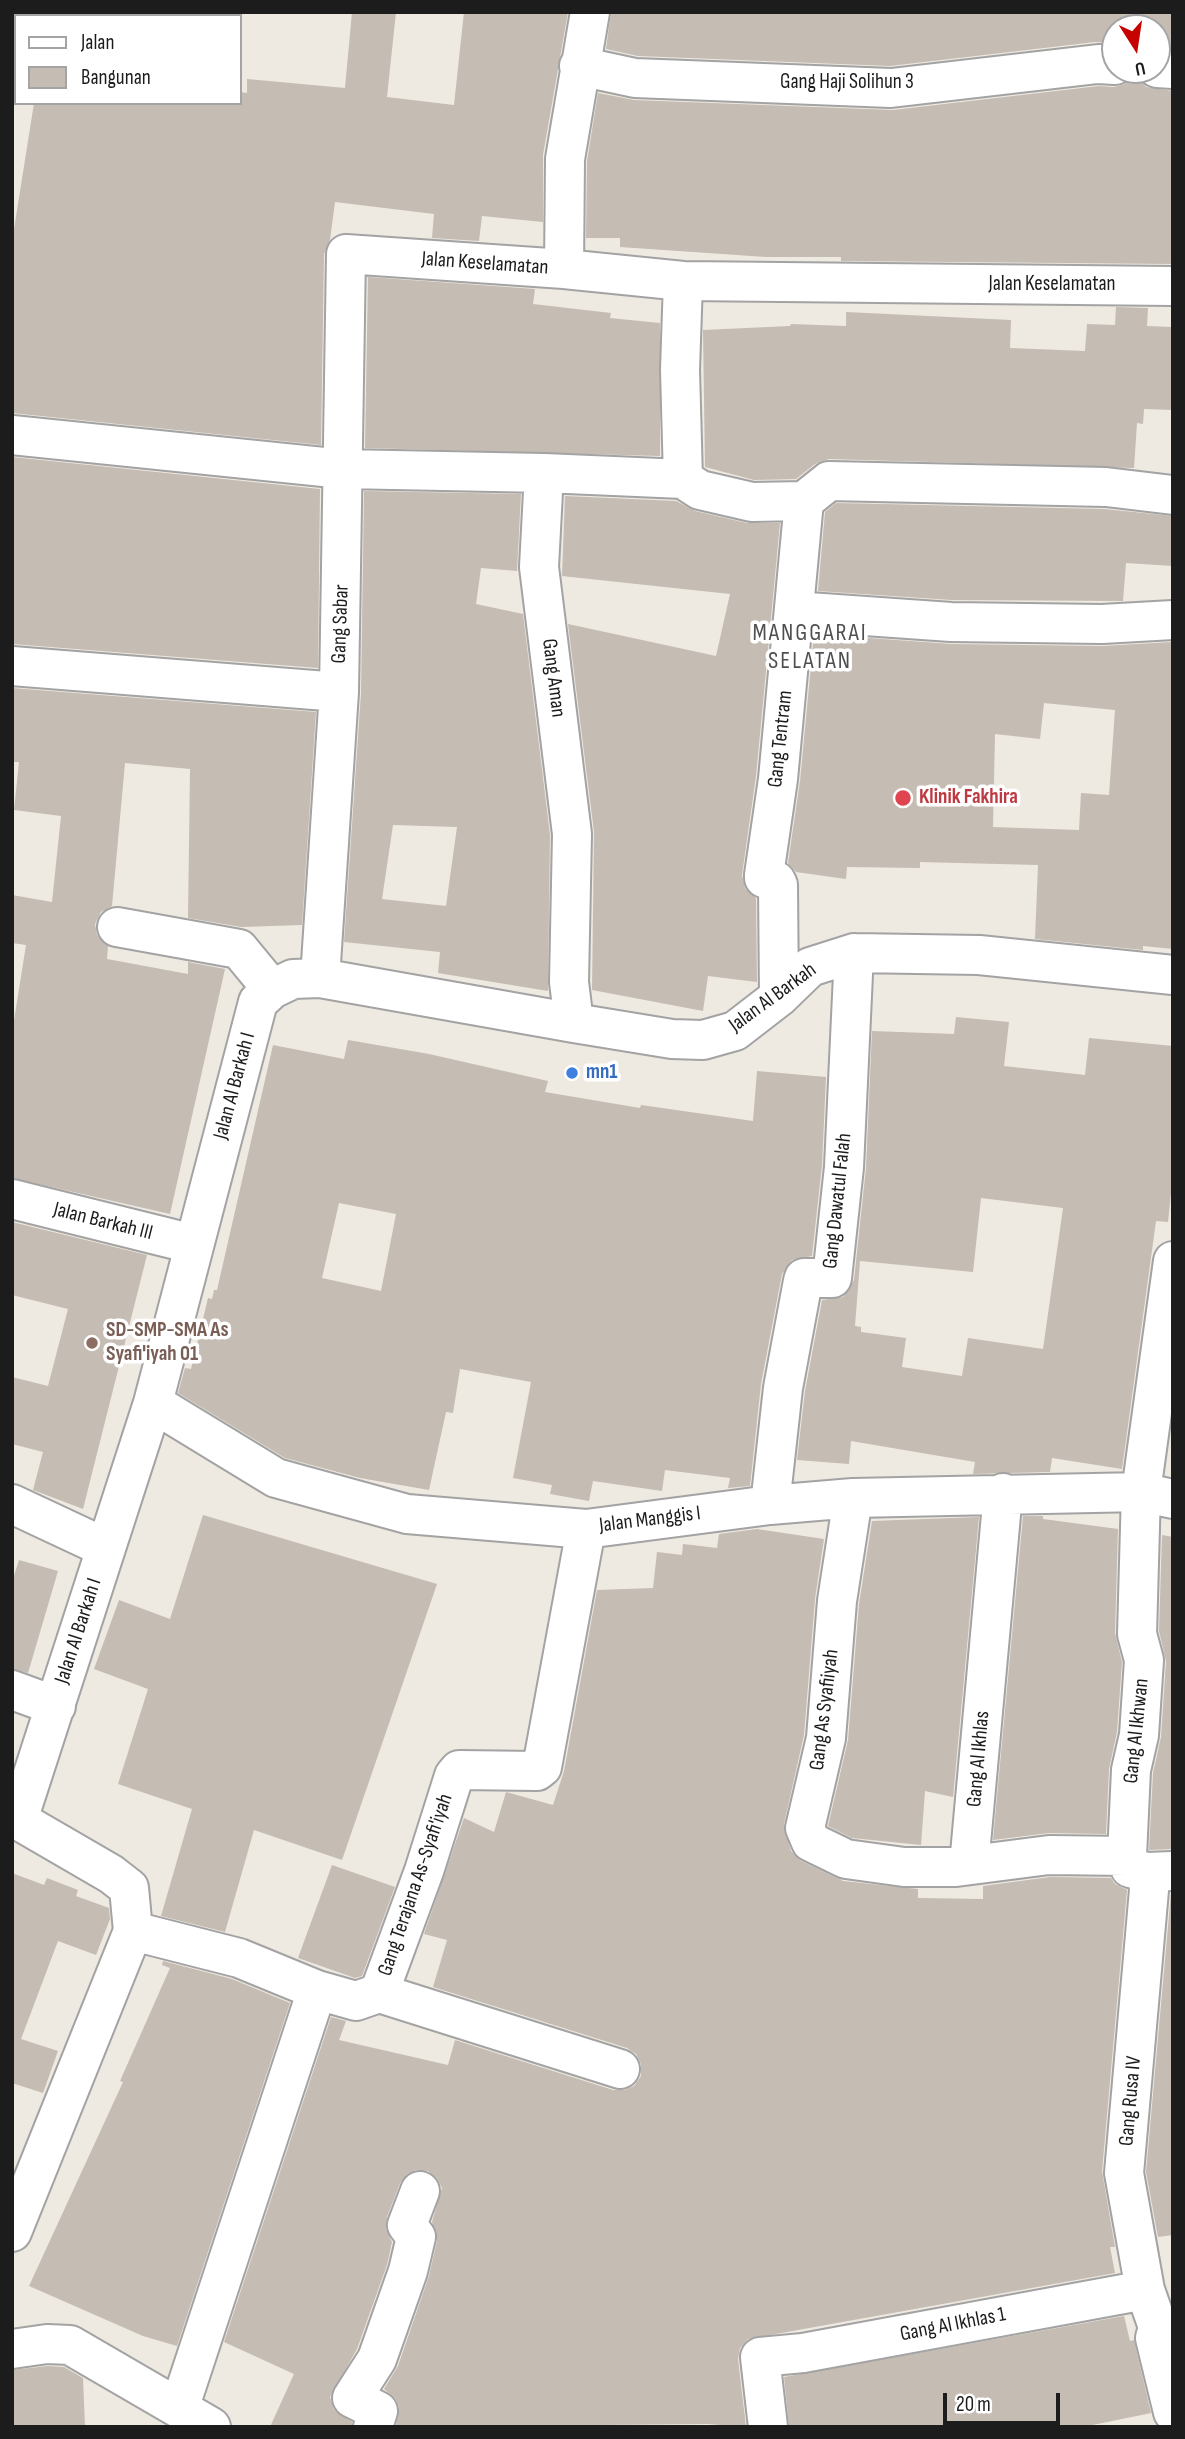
<!DOCTYPE html>
<html>
<head>
<meta charset="utf-8">
<style>
	body { margin:0 }
	#map { position:relative; width:1185px; height:2439px; overflow:hidden; background:#eee9e1; font-family:"Sofia Sans Condensed",sans-serif }
	canvas { display:block }
	.frame { position:absolute; inset:0; border:14px solid #1c1c1c; pointer-events:none }
	.legend { position:absolute; left:14px; top:14px; width:228px; height:91px; box-sizing:border-box; background:#fff; border:2px solid #a4a4a4; margin:0; padding:9px 12px; list-style:none; font-size:21px; color:#1c1c1c }
	.legend li { display:flex; align-items:center; gap:14px; height:35px }
	.legend b { width:35px; border:2px solid #a4a4a4 }
	.north { position:absolute; left:1101px; top:14px; width:70px; height:70px; box-sizing:border-box; background:#fff; border:2px solid #a4a4a4; border-radius:50%; rotate:168deg; font-size:19px; font-weight:700; line-height:28px; text-align:center; color:#1c1c1c }
	.north::after { content:''; display:block; margin:auto; width:24px; height:32px; background:#c70300; clip-path:polygon(50% 0,100% 100%,50% 72%,0 100%) }
	.scale { position:absolute; left:943px; top:2393px; width:117px; height:32px; box-sizing:border-box; border:4px solid #1c1c1c; border-top:0; padding-left:9px; font-size:21px; line-height:24px; white-space:nowrap; color:#1c1c1c; -webkit-text-stroke:5px #fff; paint-order:stroke }
</style>
</head>
<body>
<div id="map">
<canvas width="1185" height="2439"></canvas>
<div class="frame"></div>
<ul class="legend">
<li><b style="height:9px;background:#fff"></b>Jalan</li>
<li><b style="height:19px;background:#c5bcb4"></b>Bangunan</li>
</ul>
<div class="north">U</div>
<div class="scale">20 m</div>
</div>
<script>
const c = document.querySelector('canvas').getContext('2d');
c.lineJoin = 'round';
function paint(path, color) {
  c.fillStyle = color;
  c.fill(path, 'evenodd');
}
function shape(rows) {
  const path = new Path2D();
  for (const r of rows) {
    path.moveTo(r[0], r[1]);
    for (let i = 2; i < r.length; i += 2) path.lineTo(r[i], r[i + 1]);
  }
  return path;
}
function trace(path, color, width, dash) {
  c.strokeStyle = color;
  c.lineWidth = width;
  c.lineCap = dash ? 'butt' : 'round';
  c.setLineDash(dash || []);
  c.stroke(path);
}
function drawText(font, color, halo, rows, align = 'center') {
  c.font = font + ' "Sofia Sans Condensed",sans-serif';
  c.lineWidth = 7;
  c.setLineDash([]);
  c.textBaseline = 'middle';
  c.strokeStyle = halo;
  c.fillStyle = color;
  for (const [text, x, y, turn = 0] of rows) {
    c.save();
    c.translate(x, y);
    c.rotate((+turn || 0) * Math.PI / 180);
    c.textAlign = isNaN(turn) ? turn : align;
    if (halo) c.strokeText(text, 0, 0);
    c.fillText(text, 0, 0);
    c.restore();
  }
}
const building = shape([
	[352,12,396,12,387,97,454,105,464,12,568,12,543,155,543,222,482,216,479,241,432,238,434,214,335,202,330,240,324,254,321,445,12,413,12,242,34,103,240,103,240,92,247,93,247,79,345,88],
	[611,12,1173,12,1173,47,1157,46,1157,28,1115,28,1115,43,1095,42,890,66,638,56,606,49],
	[1136,70,1138,78,1146,87,1173,91,1173,264,841,261,841,257,766,257,620,247,620,238,586,238,587,161,598,93,634,100,893,110,1099,86,1114,87,1125,84],
	[368,277,535,289,533,304,611,313,610,318,660,323,660,456,365,448],
	[1116,307,1148,308,1147,326,1173,327,1173,410,1144,409,1143,424,1137,423,1134,468,829,459,815,464,796,479,754,480,705,467,703,330,790,326,791,324,846,326,846,312,1011,320,1010,348,1085,351,1087,324,1115,325],
	[12,457,320,489,318,668,12,644],
	[364,491,521,494,517,571,481,568,476,604,523,614,550,835,548,991,438,973,440,952,344,942,361,693],
	[393,825,457,827,446,906,382,899],
	[565,496,676,501,695,511,747,523,780,523,756,776,742,875,745,888,756,898,757,982,708,976,703,1011,592,990,594,832,568,624,716,656,730,594,562,576],
	[836,503,1104,509,1173,516,1173,566,1126,563,1123,601,952,600,818,591,825,512],
	[814,634,951,644,1102,646,1173,642,1173,949,1143,946,1143,950,1035,939,1038,865,920,862,920,868,847,867,846,879,796,872,788,863,800,781],
	[1044,703,1115,710,1109,795,1081,793,1079,830,993,827,995,734,1040,739],
	[12,688,316,712,302,925,241,927,188,918,190,769,125,763,112,906,101,912,95,924,97,935,108,946,107,959,188,974,188,962,225,969,170,1214,12,1178,12,1033,26,945,12,943,12,895,52,902,61,816,14,810,19,762,12,762],
	[956,1017,1009,1022,1004,1066,1085,1075,1089,1038,1173,1046,1173,1174,1168,1222,1156,1221,1122,1469,1052,1458,1050,1472,973,1474,975,1462,851,1441,849,1464,797,1460,805,1391,822,1300,843,1297,854,1280,866,1168,872,1031,954,1034],
	[981,1198,1063,1208,1043,1349,968,1338,962,1376,902,1367,906,1338,861,1332,861,1327,855,1326,860,1261,973,1272],
	[348,1040,429,1054,548,1081,545,1092,640,1108,641,1105,753,1121,757,1071,826,1077,822,1165,812,1256,792,1260,782,1274,761,1384,750,1486,728,1488,730,1478,665,1470,662,1491,593,1481,589,1501,550,1494,552,1485,513,1478,531,1382,460,1369,453,1413,446,1412,429,1490,360,1478,285,1458,178,1393,185,1368,191,1369,208,1298,212,1299,214,1290,217,1290,273,1045,344,1059],
	[339,1203,396,1214,381,1291,322,1278],
	[12,1222,147,1255,83,1509,33,1490,43,1452,12,1444,12,1377,48,1386,68,1309,12,1295],
	[203,1515,437,1584,342,1860,254,1830,225,1932,161,1916,192,1809,118,1784,148,1689,94,1669,119,1600,170,1619],
	[1023,1516,1043,1516,1043,1519,1118,1529,1115,1633,1122,1662,1117,1732,1109,1769,1106,1834,1049,1833,993,1840],
	[979,1517,953,1797,925,1791,921,1845,852,1838,828,1826,848,1740,859,1604,872,1521],
	[757,1529,824,1539,815,1599,804,1735,784,1824,791,1851,801,1861,843,1881,918,1889,918,1898,983,1899,983,1886,1050,1877,1111,1878,1115,1884,1127,1890,1102,2171,1115,2247,1110,2247,1115,2273,748,2339,740,2348,738,2359,746,2427,708,2424,396,2427,399,2407,395,2398,384,2389,398,2366,429,2276,437,2241,432,2222,442,2188,437,2178,428,2171,416,2170,407,2174,400,2183,387,2217,386,2229,392,2242,387,2265,357,2349,330,2397,334,2410,352,2422,352,2427,270,2427,294,2374,224,2342,331,2017,346,2021,339,2040,448,2065,455,2040,613,2090,625,2090,634,2086,641,2076,641,2064,636,2054,627,2048,433,1987,447,1940,424,1934,464,1818,494,1832,506,1792,553,1805,564,1771,597,1590,653,1588,657,1552,682,1555,683,1544,717,1548,719,1534],
	[1162,1535,1173,1537,1173,1849,1149,1850,1153,1773,1161,1737,1166,1661,1159,1631],
	[19,1560,58,1571,28,1673,12,1669,12,1582],
	[332,1865,395,1887,362,1976,355,1978,298,1958],
	[12,1873,44,1885,47,1878,78,1890,76,1896,109,1908,110,1919,96,1955,58,1941,21,2039,58,2051,43,2093,12,2083],
	[1171,1893,1173,2235,1158,2237,1146,2172],
	[163,1961,232,1979,290,2003,177,2346,143,2336,29,2286,123,2082,120,2081,170,1968,162,1965],
	[1124,2316,1130,2341,1134,2340,1151,2413,1083,2427,789,2427,784,2377],
	[48,2366,64,2367,83,2378,85,2427,12,2427,12,2370]
]);
const minor = shape([
	[579,66,635,78,891,88,1098,64,1115,65],
	[1157,68,1173,69],
	[564,269,565,159,590,12],
	[12,435,343,469,544,473],
	[683,479,680,370,683,281],
	[804,501,829,481,1106,487,1173,495],
	[794,611,951,622,1102,624,1173,620],
	[12,666,339,692],
	[117,927,239,949,272,989],
	[320,978,339,692,346,254,564,269,683,281,1173,286],
	[779,997,778,885,776,881,764,878,764,875,778,779,804,501],
	[574,1023,569,982,572,834,539,567,544,473,683,479,700,490,752,502,804,501],
	[12,1199,193,1244],
	[1173,1261,1141,1492,1137,1634,1144,1660,1139,1735,1131,1770,1127,1856,1130,1868,1147,1872,1173,1871],
	[153,1403,276,1478,407,1514,586,1529,770,1505,853,1498,1141,1492,1173,1499],
	[853,1498,837,1601,826,1738,805,1828,811,1842,846,1859,904,1867,956,1867,1049,1855,1127,1856],
	[12,1504,106,1548],
	[770,1505,783,1388,803,1281,804,1278,832,1278,844,1167,854,953],
	[12,1690,56,1706],
	[969,1865,1003,1493],
	[1147,1872,1149,1890,1124,2173,1145,2290,1158,2327],
	[133,1931,239,1958,317,1990],
	[379,1993,620,2069],
	[12,2232,133,1931,129,1888,111,1874,18,1820,153,1403,258,1002,272,989,293,979,320,978,574,1023,672,1039,703,1040,735,1031,779,997,810,967,854,953,979,955,1173,975],
	[1158,2327,1155,2338,1173,2412],
	[12,2349,47,2344,70,2345,211,2427],
	[180,2406,317,1990,356,2001,379,1993,424,1871,454,1776,459,1770,537,1771,542,1767,586,1529],
	[373,2427,378,2411,352,2398,377,2359,408,2271,416,2237,407,2225,420,2191],
	[768,2427,760,2357,803,2353,1145,2290]
]);
const markers = [
	[903,798,9,"#e0444e"],
	[572,1073,7,"#3f7fe0"],
	[92,1343,7,"#8d6e63"]
];
const streetNames = [
	["Gang Haji Solihun 3",847,83],
	["Jalan Keselamatan",485,264,4],
	["Jalan Keselamatan",1052,285],
	["Gang Sabar",341,624,-88],
	["Gang Aman",553,678,83],
	["Gang Tentram",781,739,-84],
	["Jalan Al Barkah",773,998,-36],
	["Jalan Al Barkah I",235,1086,-75],
	["Gang Dawatul Falah",838,1201,-84],
	["Jalan Barkah III",103,1222,14],
	["Jalan Manggis I",650,1520,-7],
	["Jalan Al Barkah I",79,1631,-72],
	["Gang As Syafiiyah",825,1710,-83],
	["Gang Al Ikhwan",1137,1731,-84],
	["Gang Al Ikhlas",979,1759,-85],
	["Gang Terajana As-Syafi'iyah",416,1885,-71],
	["Gang Rusa IV",1131,2101,-85],
	["Gang Al Ikhlas 1",953,2325,-11]
];
const healthNames = [
	["Klinik Fakhira",919,798]
];
const shopNames = [
	["mn1",586,1073]
];
const educationNames = [
	["SD-SMP-SMA As",106,1331],
	["Syafi'iyah 01",106,1355]
];
const quarterNames = [
	["MANGGARAI",810,634],
	["SELATAN",810,662]
];
paint(building, '#c5bcb4');
trace(minor, '#a3a3a3', 42);
trace(minor, '#fff', 38);
for (const [x, y, r, color] of markers) {
  const dot = new Path2D();
  dot.arc(x, y, r, 0, 2 * Math.PI);
  c.fillStyle = color;
  c.fill(dot);
  trace(dot, '#fff', 2.5);
}
drawText('21px', '#1c1c1c', '#fff', streetNames);
drawText('bold 21px', '#be3a42', '#fff', healthNames, 'left');
drawText('bold 21px', '#366cbe', '#fff', shopNames, 'left');
drawText('bold 21px', '#785e54', '#fff', educationNames, 'left');
c.letterSpacing = '2px';
drawText('24px', '#4f4f4f', '#fff', quarterNames);
c.letterSpacing = '0px';
</script>
</body>
</html>
